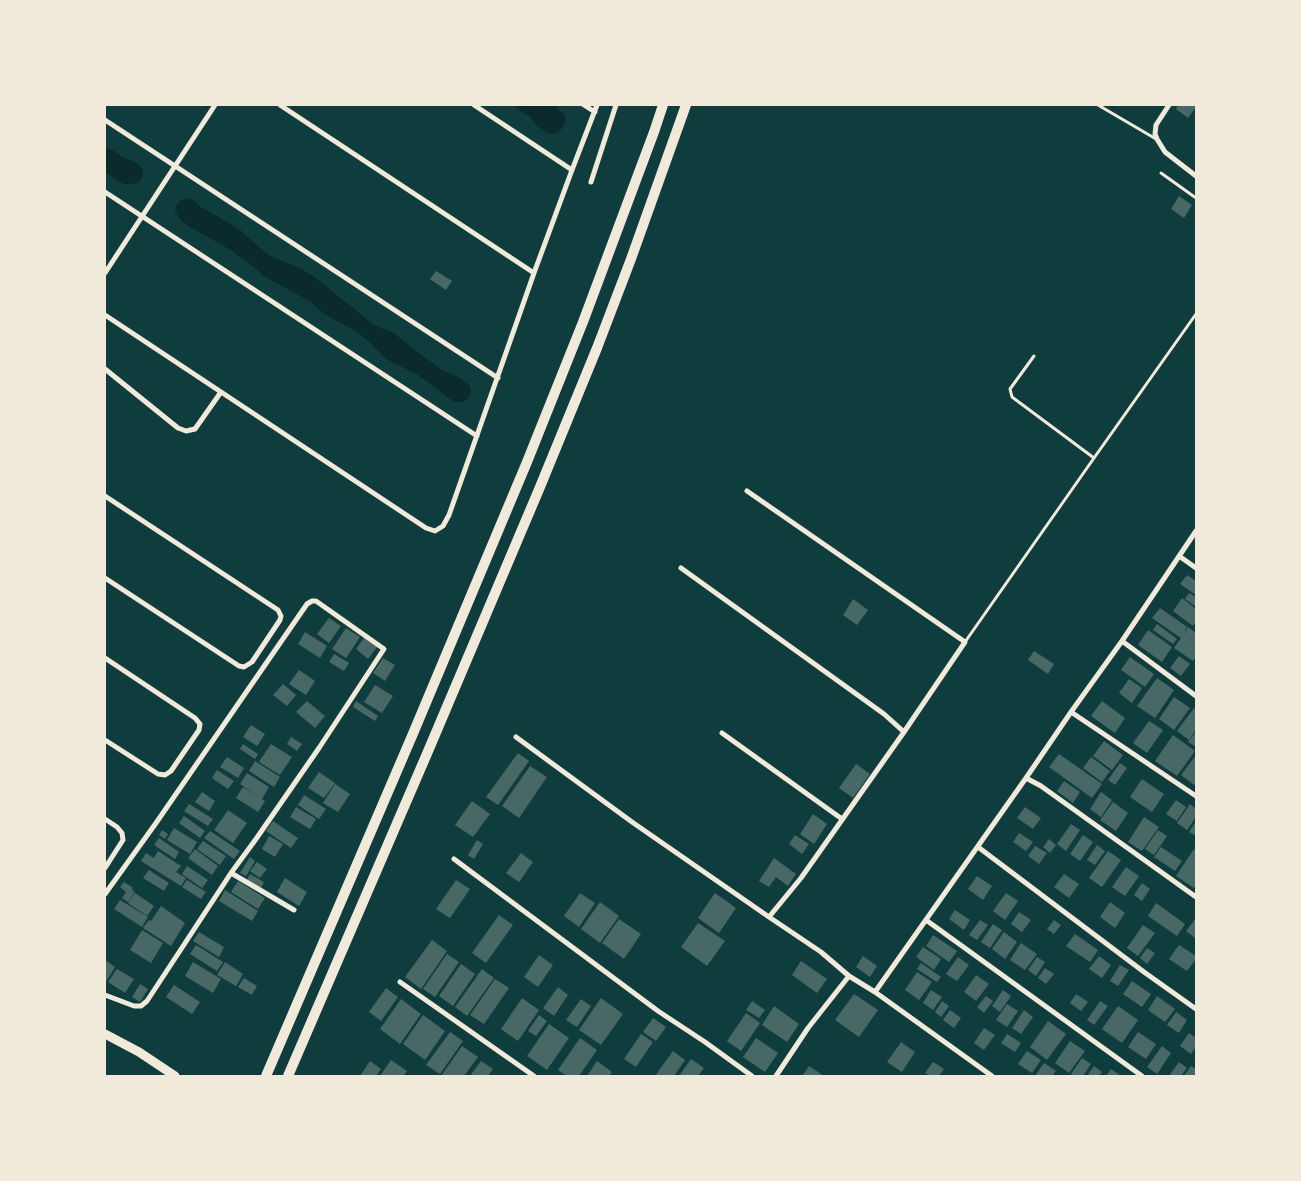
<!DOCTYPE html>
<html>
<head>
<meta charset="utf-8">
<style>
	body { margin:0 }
	#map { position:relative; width:1301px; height:1181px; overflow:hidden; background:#0f3d3e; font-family:"Archivo Narrow",sans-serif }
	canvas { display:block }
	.frame { position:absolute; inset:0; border:106px solid #f1e9da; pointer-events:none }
</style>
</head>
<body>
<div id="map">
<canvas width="1301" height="1181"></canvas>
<div class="frame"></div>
</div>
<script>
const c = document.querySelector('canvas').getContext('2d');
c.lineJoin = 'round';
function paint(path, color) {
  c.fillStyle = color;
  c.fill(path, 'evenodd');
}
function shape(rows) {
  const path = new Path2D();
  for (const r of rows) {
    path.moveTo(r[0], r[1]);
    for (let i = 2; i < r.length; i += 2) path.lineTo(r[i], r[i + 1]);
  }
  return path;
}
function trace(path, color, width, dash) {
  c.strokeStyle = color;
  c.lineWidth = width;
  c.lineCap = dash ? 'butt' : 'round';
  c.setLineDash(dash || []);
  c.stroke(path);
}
const water = shape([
	[513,105,554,105,564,114,566,119,564,125,559,132,554,134,548,133,537,126,531,118],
	[105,148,112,150,124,158,135,162,142,167,143,174,140,181,137,183,128,185,119,182,105,172],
	[187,198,193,200,201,207,239,229,268,255,300,268,317,279,374,325,392,332,428,360,444,371,460,378,470,386,471,392,468,399,461,402,454,402,418,375,388,360,367,340,355,331,323,313,311,302,265,277,254,267,231,250,188,226,180,219,175,211,176,205,181,200]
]);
const building = shape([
	[1178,105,1196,105,1196,107,1188,118,1176,109],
	[1179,196,1192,205,1184,218,1171,209],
	[436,271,452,281,446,290,430,279],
	[1187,575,1196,581,1196,595,1180,584],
	[1189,593,1196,597,1196,607,1185,599],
	[1182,598,1196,609,1196,622,1193,626,1173,611],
	[853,599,868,610,857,625,843,615],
	[1160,608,1187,627,1183,636,1188,627,1196,633,1196,657,1193,661,1174,648,1181,638,1152,618],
	[329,618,341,626,329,643,317,634],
	[1157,624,1177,639,1173,644,1153,630],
	[346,628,360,637,346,658,332,649],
	[1148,630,1172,647,1162,662,1138,645],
	[305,632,327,646,320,658,298,644],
	[364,638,377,647,368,659,356,649],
	[1034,651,1054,664,1048,674,1028,660],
	[334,654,349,663,344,671,329,662],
	[1179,656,1190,664,1181,676,1170,668],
	[1130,657,1154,674,1145,687,1121,670],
	[383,658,395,665,385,681,373,673],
	[299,670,315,681,306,695,289,684],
	[1157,678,1174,690,1155,718,1137,706],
	[1129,679,1142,688,1132,703,1119,693],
	[283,684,296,695,287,706,273,695],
	[375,685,393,696,382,713,364,702],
	[1174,697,1190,708,1174,730,1159,719],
	[307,701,325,716,315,728,296,712],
	[356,701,378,716,375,721,353,707],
	[1102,701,1125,718,1115,733,1091,716],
	[1194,708,1196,709,1196,729,1189,740,1177,731],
	[1149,721,1163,730,1147,753,1133,743],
	[251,725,265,734,257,746,243,737],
	[1196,731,1196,747,1188,742],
	[1173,735,1195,751,1177,776,1155,761],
	[291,737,302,744,297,751,287,744],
	[1104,741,1123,755,1112,770,1093,756],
	[243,744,258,754,255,759,240,749],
	[271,744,292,757,280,775,259,762],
	[518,753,529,761,498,805,486,797],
	[1059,754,1102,784,1092,798,1049,767],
	[1196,755,1196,782,1194,785,1181,775],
	[227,757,244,768,238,778,220,767],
	[1091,757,1110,771,1102,782,1083,768],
	[255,761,280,777,274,787,249,771],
	[1120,763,1127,768,1115,785,1108,780],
	[856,764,870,774,853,798,839,788],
	[530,766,547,777,519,818,502,806],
	[217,770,234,781,228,789,212,778],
	[319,772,335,783,324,798,308,788],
	[247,773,269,787,262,799,265,801,258,812,236,798,243,787,258,796,240,784],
	[1142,779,1164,794,1152,812,1130,797],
	[1064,781,1080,792,1073,803,1057,791],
	[335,784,350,794,338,812,323,803],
	[202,792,215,801,209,811,195,802],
	[1101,792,1112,800,1101,817,1090,809],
	[304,795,326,809,319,819,298,805],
	[1176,800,1186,807,1177,821,1166,814],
	[472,801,490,814,473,837,455,825],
	[1113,802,1128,813,1116,831,1100,820],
	[189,804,213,819,208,826,184,811],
	[1190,804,1196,809,1196,817,1187,830,1177,823],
	[296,807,316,819,310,829,290,817],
	[1025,807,1041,818,1033,829,1017,818],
	[228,810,247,823,233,843,214,830],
	[813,814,827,824,814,844,800,834],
	[184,816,205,831,200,838,179,823],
	[1144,817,1159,827,1142,851,1128,842],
	[273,821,298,838,291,848,266,831],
	[1196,821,1196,836,1189,832],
	[1071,824,1080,830,1066,851,1057,844],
	[174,828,197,842,190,854,167,840],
	[162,830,168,834,165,839,159,835],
	[1158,830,1167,836,1154,855,1145,849],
	[210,831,240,851,234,859,204,838],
	[1019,833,1033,842,1026,851,1013,842],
	[795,835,809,844,802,854,789,844],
	[1083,835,1093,842,1080,861,1070,854],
	[269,836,283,844,275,857,262,849],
	[159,838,179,852,175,859,154,845],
	[1049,839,1056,845,1050,853,1043,847],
	[477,840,483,844,474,859,468,855],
	[203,841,226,856,220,865,197,849],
	[1097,845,1105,851,1095,865,1087,860],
	[1035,846,1047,853,1039,864,1028,856],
	[1161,847,1182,861,1175,871,1154,857],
	[195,849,218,866,212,875,188,858],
	[1194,849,1196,851,1196,885,1194,888,1176,876],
	[158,851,181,866,176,872,186,878,181,886,141,861,146,853,154,858],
	[1108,851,1121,860,1102,887,1089,878],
	[521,853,533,862,519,882,506,873],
	[250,857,255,861,246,876,240,873],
	[774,858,796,874,788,886,776,877,769,887,759,881],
	[257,862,267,869,260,878,250,871],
	[187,866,208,880,202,888,182,874],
	[1126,867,1139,876,1125,896,1112,887],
	[149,870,169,883,164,891,143,878],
	[250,874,264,882,261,888,247,880],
	[1064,874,1079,884,1069,898,1054,887],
	[977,876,992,886,983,900,968,889],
	[285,878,307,892,299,906,277,892],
	[187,880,206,892,201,899,182,887],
	[456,880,470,889,450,918,436,909],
	[238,881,265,898,258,909,231,892],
	[124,882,133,888,132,890,135,892,128,902,122,898,126,892,120,887],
	[1142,883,1150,889,1142,901,1134,895],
	[225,890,258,911,252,921,219,901],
	[135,893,154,906,147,916,128,903],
	[580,893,595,903,579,927,564,916],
	[715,893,736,908,719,933,698,918],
	[1006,893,1018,901,1005,920,993,911],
	[120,900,148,917,142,927,114,909],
	[600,902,619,916,600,943,581,929],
	[1110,902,1125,913,1115,928,1100,917],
	[1156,903,1185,924,1177,936,1148,916],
	[161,906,185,923,171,946,143,928,149,920,151,921],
	[955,910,970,920,964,930,949,919],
	[1019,912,1031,920,1022,932,1011,924],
	[499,915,513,925,486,963,472,953],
	[619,919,641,934,624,959,602,943],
	[1195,919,1196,920,1195,938,1186,931],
	[980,920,988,925,977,940,969,935],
	[1054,920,1061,925,1054,934,1047,929],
	[698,923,725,941,707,966,681,947],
	[993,924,1002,930,990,948,981,942],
	[1143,925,1155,933,1138,956,1127,948],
	[142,930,163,943,151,963,130,950],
	[199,932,224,947,219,957,193,941],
	[1004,932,1017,942,1005,959,992,949],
	[1075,934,1098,950,1090,962,1066,946],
	[933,935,957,951,949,962,926,946],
	[432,940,447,951,421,989,405,977],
	[1021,943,1037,954,1025,970,1010,960],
	[196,945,223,962,217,971,190,954],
	[1179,945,1196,956,1196,959,1187,971,1169,959],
	[923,947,941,959,934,970,916,957],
	[1147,948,1155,953,1147,964,1140,958],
	[447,954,459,962,435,997,423,989],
	[539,955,553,965,538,987,524,977],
	[863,956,877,966,870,977,856,967],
	[1099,956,1111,965,1102,978,1089,969],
	[958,957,969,965,957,981,946,974],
	[1037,957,1045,962,1036,976,1028,970],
	[105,960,115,967,105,983],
	[801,961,827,979,817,993,792,975],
	[193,962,221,979,213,993,185,976],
	[225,962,243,974,236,986,217,975],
	[921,963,941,977,937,982,917,969],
	[461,964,475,974,453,1006,439,996],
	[1120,965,1129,970,1118,986,1110,981],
	[1045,968,1054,974,1046,984,1038,978],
	[117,969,134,979,125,993,108,982],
	[482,969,494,978,467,1016,455,1007],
	[917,972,932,982,919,1000,905,990],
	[976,975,989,984,976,1001,964,992],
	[244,978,257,986,252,995,238,987],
	[495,979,509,988,484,1024,470,1015],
	[1132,981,1151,994,1142,1007,1123,994],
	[140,984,148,989,140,1002,132,997],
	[174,985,200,1002,192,1014,166,997],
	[558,987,568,995,554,1016,543,1008],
	[386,988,398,997,381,1021,369,1012],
	[931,990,942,997,933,1010,923,1003],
	[1003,990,1011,996,1000,1012,992,1006],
	[854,994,878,1010,859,1037,835,1020],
	[1076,994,1088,1002,1081,1011,1070,1003],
	[986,996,993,1001,984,1013,977,1007],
	[1157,996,1175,1009,1165,1022,1148,1010],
	[522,998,539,1010,518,1041,501,1029],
	[601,998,623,1014,601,1045,579,1030],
	[401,999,421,1014,400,1044,380,1029],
	[581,999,591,1006,577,1027,566,1020],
	[752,1001,765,1010,759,1018,746,1010],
	[942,1001,949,1006,941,1017,935,1012],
	[1100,1001,1108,1006,1094,1025,1087,1020],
	[1007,1004,1018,1011,1007,1027,996,1020],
	[774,1006,799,1024,787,1042,762,1025],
	[1118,1006,1138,1020,1122,1043,1102,1029],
	[950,1010,961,1018,954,1028,943,1020],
	[1024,1010,1033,1017,1021,1034,1012,1028],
	[1176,1012,1187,1020,1179,1033,1167,1025],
	[746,1013,760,1023,741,1051,727,1041],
	[423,1015,445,1031,425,1060,403,1044],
	[539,1015,547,1021,536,1036,528,1031],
	[653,1018,666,1027,656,1041,643,1032],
	[1048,1021,1066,1034,1047,1060,1030,1047],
	[549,1024,569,1038,547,1070,527,1056],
	[984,1028,995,1035,984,1050,974,1043],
	[450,1032,463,1041,440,1074,426,1065],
	[1138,1032,1156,1044,1146,1059,1128,1047],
	[1189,1033,1196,1038,1196,1047,1191,1054,1180,1046],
	[641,1034,653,1042,636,1067,624,1059],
	[1007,1034,1021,1043,1015,1052,1001,1043],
	[580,1038,597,1050,579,1076,567,1076,558,1070],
	[756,1038,778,1053,765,1072,743,1057],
	[1070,1041,1085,1051,1069,1073,1055,1063],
	[901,1042,915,1052,902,1072,887,1062],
	[462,1046,478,1057,464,1076,441,1076],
	[1162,1046,1171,1053,1157,1074,1147,1067],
	[673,1051,685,1060,674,1076,655,1076],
	[1027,1051,1041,1060,1032,1073,1018,1064],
	[1082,1058,1091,1064,1083,1076,1073,1076,1071,1074],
	[691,1059,704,1068,698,1076,679,1076],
	[391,1060,407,1071,403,1076,380,1076],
	[370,1061,381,1069,376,1076,360,1076],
	[481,1061,493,1069,488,1076,470,1076],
	[597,1061,612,1072,609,1076,587,1076],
	[933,1062,944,1069,939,1076,930,1076,925,1073],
	[1179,1062,1187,1068,1181,1076,1169,1076],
	[1044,1063,1056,1071,1052,1076,1035,1076],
	[809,1066,824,1076,802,1076],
	[1094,1066,1102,1072,1099,1076,1087,1076],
	[1191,1066,1196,1069,1196,1076,1184,1076],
	[1111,1069,1121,1076,1106,1076]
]);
const service = shape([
	[1098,105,1156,139],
	[1161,173,1196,198],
	[1034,356,1010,389,1012,397,1094,458],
	[965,642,1094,458,1196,314]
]);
const minor = shape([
	[280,105,534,273],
	[474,105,572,170],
	[584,105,595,112],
	[1169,105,1156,125,1155,134,1157,139,1165,152,1196,176],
	[105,120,498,378],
	[591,182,616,105],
	[105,192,477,436],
	[105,273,215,105],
	[105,315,426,528,435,531,443,526,449,515,534,273,572,170,597,105],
	[105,369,178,428,186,431,195,429,221,392],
	[747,491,965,642,904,732,801,878,769,917,821,952,849,976,875,992,992,1076],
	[105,496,278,610,281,616,280,620,252,662,244,667,239,666,105,578],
	[1179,556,1196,568],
	[681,568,884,714,904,732],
	[1122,641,1196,696],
	[105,658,195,718,200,724,199,730,171,771,165,775,158,774,105,740],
	[1071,712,1196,796],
	[722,733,842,819],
	[516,737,632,822,769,917],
	[1026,778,1041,786,1196,897],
	[105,819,117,827,122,833,123,840,105,868],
	[978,847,1144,972,1196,1009],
	[454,859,658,1011,705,1042,752,1076],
	[231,873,294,910],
	[105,894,156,823,307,604,312,601,316,601,384,649,319,748,256,839,231,873,147,1001,141,1006,134,1006,105,995],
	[926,920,1142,1076],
	[400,982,534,1076],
	[875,992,1026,778,1071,712,1122,641,1196,531],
	[776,1076,808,1028,849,976]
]);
const secondary = shape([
	[105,1034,139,1052,175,1076]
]);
const motorway = shape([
	[266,1076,412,736,527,462,583,322,654,132,663,105],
	[288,1076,429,749,540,487,597,348,631,259,686,105]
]);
paint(water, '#0a2a2b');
paint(building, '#486865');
trace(service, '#f1e9da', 3);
trace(minor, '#f1e9da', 5);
trace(secondary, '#f1e9da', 9);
trace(motorway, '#f1e9da', 10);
</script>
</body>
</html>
